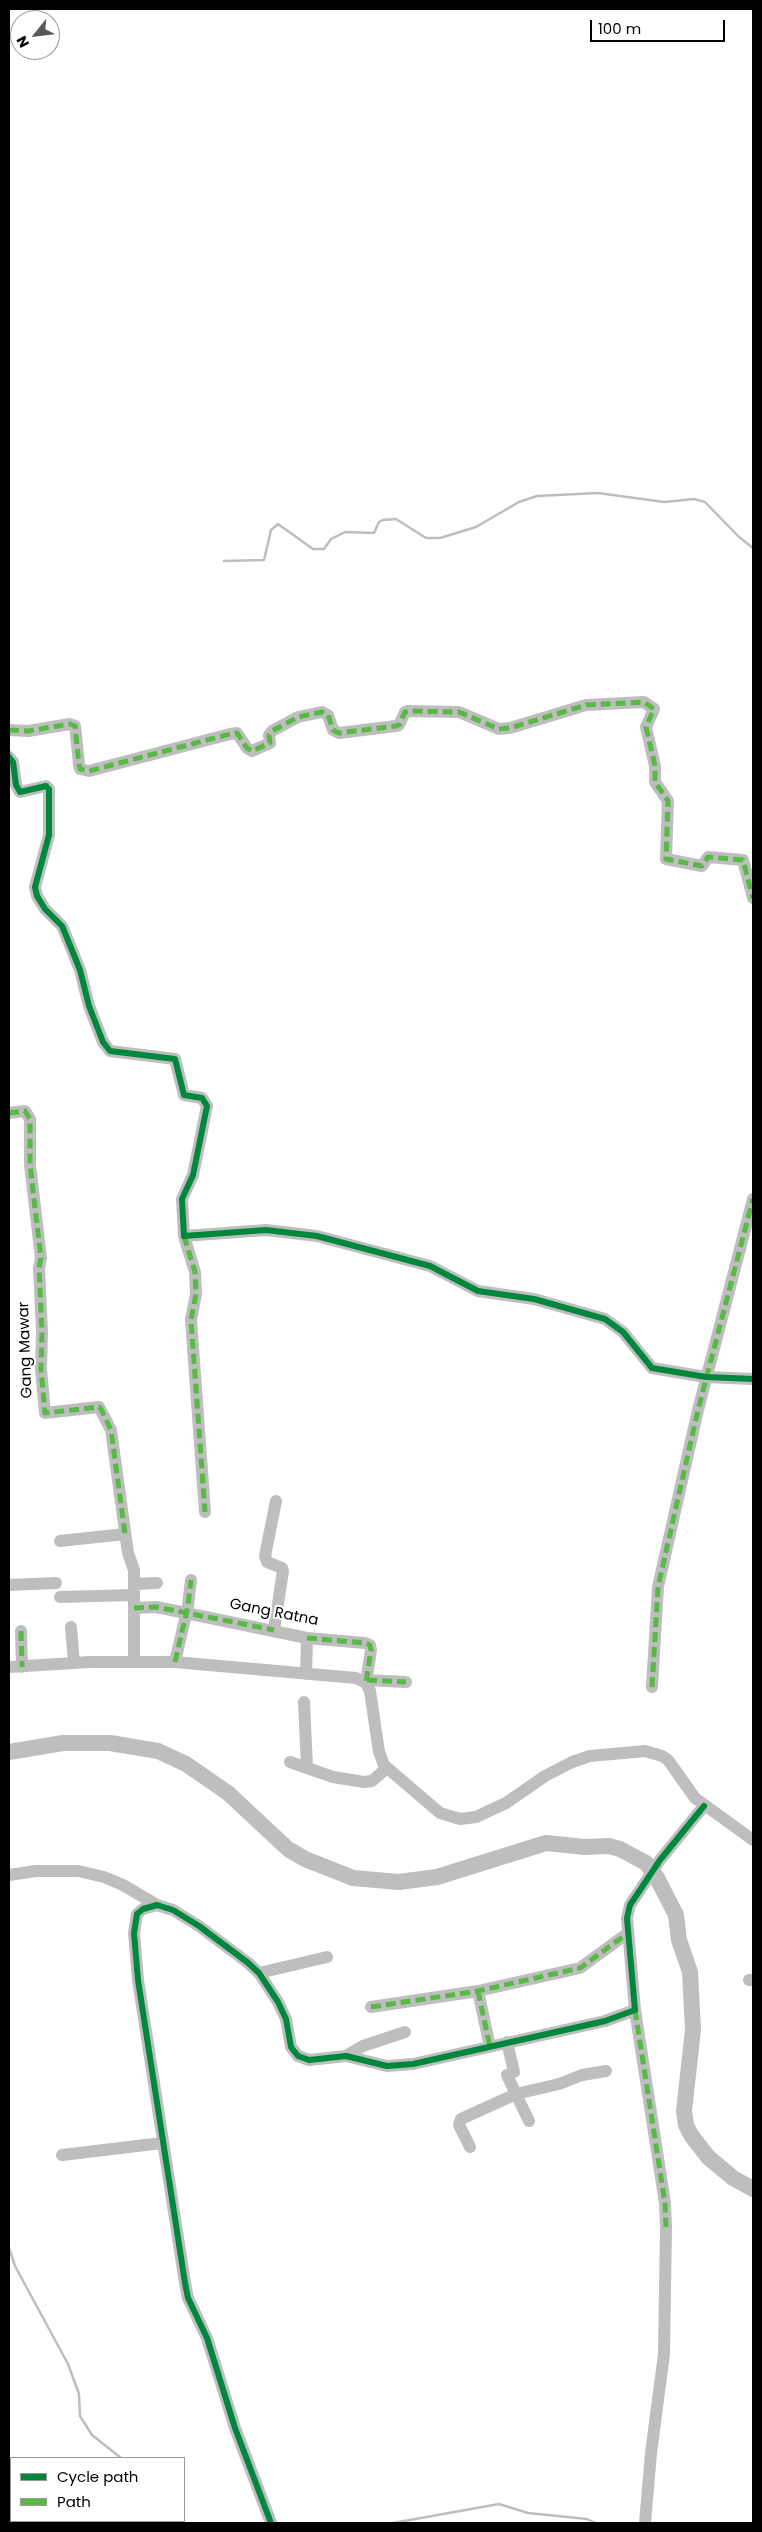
<!DOCTYPE html>
<html>
<head>
<meta charset="utf-8">
<style>
	body { margin:0 }
	#map { position:relative; width:762px; height:2532px; overflow:hidden; background:#fff; font-family:Poppins,sans-serif }
	canvas { display:block }
	.frame { position:absolute; inset:0; border:10px solid #000; pointer-events:none }
	.legend { position:absolute; left:10px; top:2457px; width:175px; height:65px; box-sizing:border-box; background:#fff; border:1px solid #999; margin:0; padding:6px 9px; list-style:none; font-size:15px; color:#000 }
	.legend li { display:flex; align-items:center; gap:10px; height:25px }
	.legend b { width:25px; border:1px solid #999 }
	.north { position:absolute; left:10px; top:10px; width:50px; height:50px; box-sizing:border-box; background:#fff; border:1px solid #999; border-radius:50%; rotate:241deg; font-size:14px; font-weight:700; line-height:20px; text-align:center; color:#000 }
	.north::after { content:''; display:block; margin:auto; width:18px; height:22px; background:#595959; clip-path:polygon(50% 0,100% 100%,50% 72%,0 100%) }
	.scale { position:absolute; left:590px; top:20px; width:135px; height:22px; box-sizing:border-box; border:2px solid #000; border-top:0; padding-left:6px; font-size:15px; line-height:18px; white-space:nowrap; color:#000; -webkit-text-stroke:4px #fff; paint-order:stroke }
</style>
</head>
<body>
<div id="map">
<canvas width="762" height="2532"></canvas>
<div class="frame"></div>
<ul class="legend">
<li><b style="height:6px;background:#00873e"></b>Cycle path</li>
<li><b style="height:6px;background:#58b947"></b>Path</li>
</ul>
<div class="north">N</div>
<div class="scale">100 m</div>
</div>
<script>
const c = document.querySelector('canvas').getContext('2d');
c.lineJoin = 'round';
function shape(rows) {
  const path = new Path2D();
  for (const r of rows) {
    path.moveTo(r[0], r[1]);
    for (let i = 2; i < r.length; i += 2) path.lineTo(r[i], r[i + 1]);
  }
  return path;
}
function trace(path, color, width, dash) {
  c.strokeStyle = color;
  c.lineWidth = width;
  c.lineCap = dash ? 'butt' : 'round';
  c.setLineDash(dash || []);
  c.stroke(path);
}
function drawText(font, color, halo, rows, align = 'center') {
  c.font = font + ' Poppins,sans-serif';
  c.lineWidth = 4;
  c.setLineDash([]);
  c.textBaseline = 'middle';
  c.strokeStyle = halo;
  c.fillStyle = color;
  for (const [text, x, y, turn = 0] of rows) {
    c.save();
    c.translate(x, y);
    c.rotate((+turn || 0) * Math.PI / 180);
    c.textAlign = isNaN(turn) ? turn : align;
    if (halo) c.strokeText(text, 0, 0);
    c.fillText(text, 0, 0);
    c.restore();
  }
}
const stream = shape([
	[224,561,264,560,271,530,278,524,313,549,324,549,331,539,345,532,374,533,379,522,383,520,396,519,426,538,440,538,476,527,519,502,537,496,598,493,664,502,694,499,705,502,739,537,753,548],
	[9,2248,15,2266,68,2364,79,2394,80,2416,92,2435,121,2458],
	[9,2505,11,2505],
	[70,2521,71,2523],
	[145,2523,146,2521],
	[393,2523,499,2504,528,2513,587,2519,595,2523]
]);
const river = shape([
	[9,1752,63,1743,110,1743,158,1751,186,1764,228,1793,288,1849,305,1859,353,1878,399,1882,437,1877,546,1843,585,1847,609,1846,620,1849,646,1863,657,1878,676,1915,679,1940,690,1972,693,2030,684,2111,686,2125,691,2135,708,2157,733,2178,753,2189]
]);
const minor = shape([
	[9,730,28,731,70,724,75,726,79,764,80,769,89,771,230,734,237,733,247,748,252,751,270,743,269,735,272,731,298,717,322,712,328,715,333,730,339,733,396,726,399,725,405,712,408,711,459,712,499,729,510,728,586,705,644,702,654,709,646,727,655,766,655,782,668,801,666,859,702,866,708,857,743,860,753,898],
	[9,757,13,762,16,785,20,792,46,786,49,789,49,835,35,887,37,896,45,909,62,926,65,933,80,970,89,1006,103,1042,110,1051,175,1059,184,1095,202,1098,207,1106,193,1175,182,1199,184,1236,266,1230,317,1236,430,1266,478,1291,534,1299,605,1319,623,1332,652,1368,706,1377,753,1379],
	[9,1113,25,1111,30,1119,30,1165,41,1258,39,1268,42,1332,41,1369,45,1413,99,1407,111,1430,128,1553,134,1570,134,1661],
	[184,1236,195,1272,196,1294,191,1320,205,1512],
	[60,1541,125,1534],
	[134,1584,157,1583],
	[9,1585,56,1583],
	[60,1597,133,1595],
	[134,1608,156,1607,186,1613,307,1638,365,1643,370,1645,371,1650,366,1683],
	[71,1627,74,1663],
	[274,1630,283,1571,282,1568,267,1562,265,1556,276,1501],
	[21,1631,22,1667],
	[175,1662,188,1606,191,1580],
	[9,1667,90,1662,175,1662,356,1678,366,1683,370,1691,379,1752,384,1765,440,1813,460,1819,476,1817,506,1803,545,1776,572,1762,590,1756,645,1751,662,1756,668,1760,695,1798,753,1840],
	[306,1674,307,1638],
	[367,1680,406,1682],
	[652,1687,658,1587,698,1410,753,1199],
	[304,1702,307,1767],
	[290,1762,333,1777,364,1782,372,1781,387,1768],
	[9,1875,36,1871,78,1871,104,1877,123,1885,157,1905],
	[259,1973,327,1957],
	[749,1980,753,1980],
	[478,1991,490,2047],
	[371,2007,478,1991,580,1968,628,1933],
	[635,2010,665,2203,666,2227,664,2354,651,2453,645,2523],
	[507,2042,514,2072,507,2075,516,2094,559,2084,582,2075,606,2071],
	[346,2056,363,2046,405,2032],
	[470,2147,459,2125,461,2119,516,2094,529,2121],
	[62,2155,162,2143],
	[271,2523,235,2428,207,2338,188,2298,185,2283,138,1980,134,1933,137,1914,143,1909,157,1905,173,1910,199,1926,247,1962,259,1973,278,2002,286,2019,291,2047,298,2056,309,2060,346,2056,387,2066,413,2064,605,2021,635,2010,627,1918,630,1905,660,1860,704,1806]
]);
const quiet = shape([
	[9,730,28,731,70,724,75,726,79,764,80,769,89,771,230,734,237,733,247,748,252,751,270,743,269,735,272,731,298,717,322,712,328,715,333,730,339,733,396,726,399,725,405,712,408,711,459,712,499,729,510,728,586,705,644,702,654,709,646,727,655,766,655,782,668,801,666,859,702,866,708,857,743,860,753,898],
	[9,1113,25,1111,30,1119,30,1165,41,1258,39,1268,42,1332,41,1369,45,1413,99,1407,101,1409,111,1430,125,1534],
	[184,1236,195,1272,196,1294,191,1320,205,1512],
	[134,1608,156,1607,274,1630],
	[21,1631,22,1667],
	[307,1638,365,1643,370,1645,371,1650,366,1683],
	[175,1662,188,1606,191,1580],
	[367,1680,406,1682],
	[652,1687,658,1587,698,1410,753,1199],
	[478,1991,490,2047],
	[371,2007,478,1991,580,1968,628,1933],
	[635,2010,665,2203,666,2227]
]);
const cycleway = shape([
	[9,757,13,762,16,785,20,792,46,786,49,789,49,835,35,887,37,896,45,909,62,926,65,933,80,970,89,1006,103,1042,110,1051,175,1059,184,1095,202,1098,207,1106,193,1175,182,1199,184,1236,266,1230,317,1236,430,1266,478,1291,534,1299,605,1319,623,1332,652,1368,706,1377,753,1379],
	[271,2523,235,2428,207,2338,188,2298,185,2283,138,1980,134,1933,137,1914,143,1909,157,1905,173,1910,199,1926,247,1962,259,1973,278,2002,286,2019,291,2047,298,2056,309,2060,346,2056,387,2066,413,2064,605,2021,635,2010,627,1918,630,1905,660,1860,704,1806]
]);
const streetNames = [
	["Gang Mawar",26,1350,-92],
	["Gang Ratna",274,1613,11]
];
trace(stream, '#bebebe', 2.5);
trace(river, '#bebebe', 16);
trace(minor, '#bebebe', 12);
trace(quiet, '#58b947', 5, [10, 5]);
trace(cycleway, '#00873e', 6);
drawText('15px', '#000', '#fff', streetNames);
</script>
</body>
</html>
